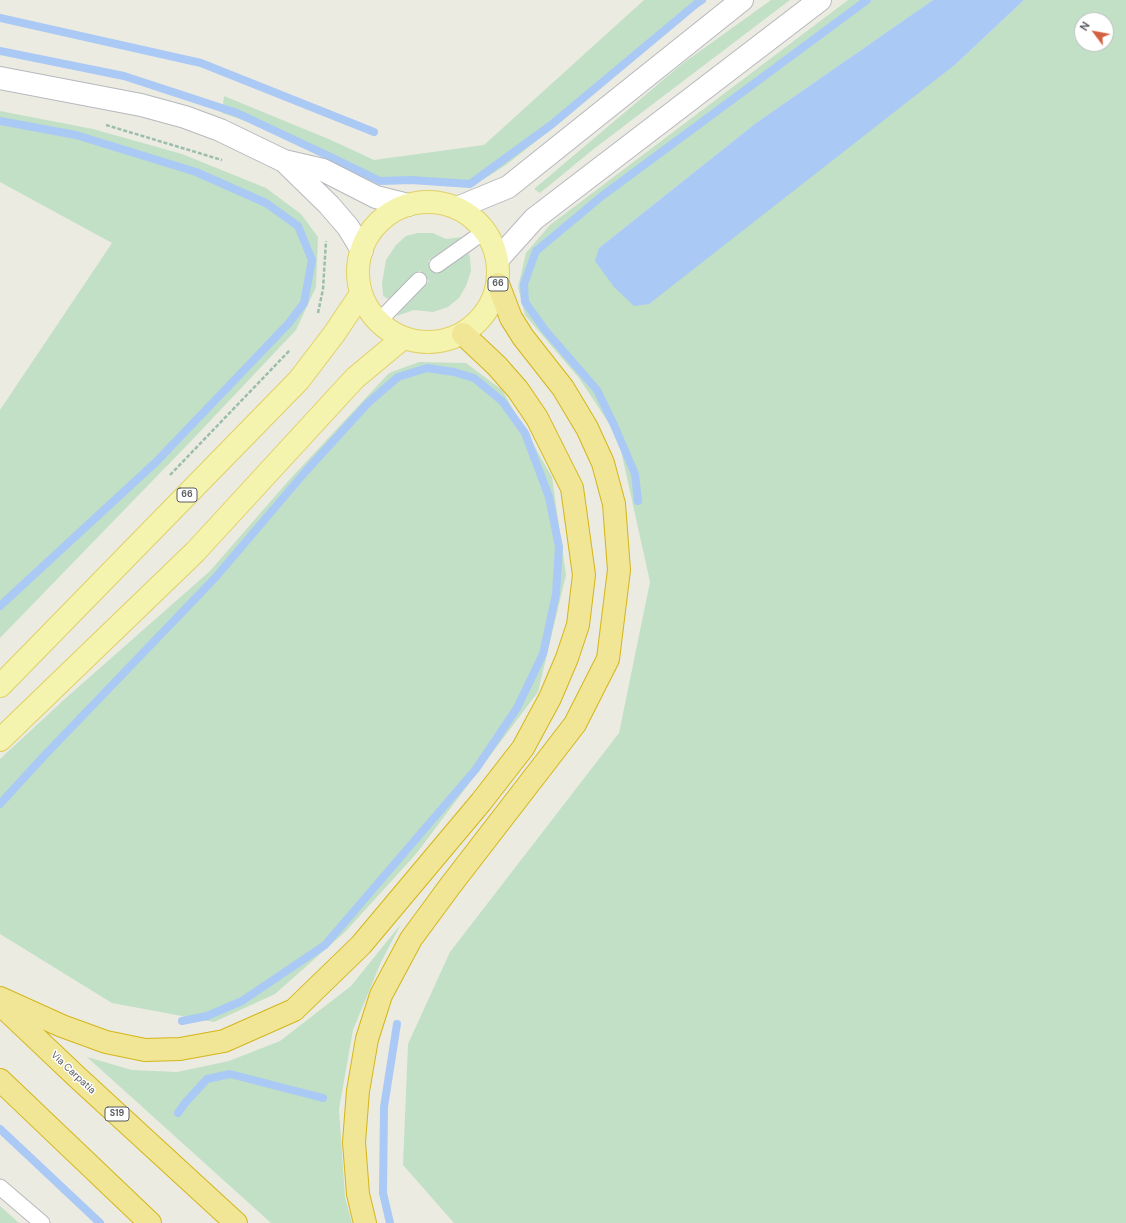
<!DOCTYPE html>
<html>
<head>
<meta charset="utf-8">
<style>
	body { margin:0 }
	#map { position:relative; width:1126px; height:1223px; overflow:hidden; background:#ecebe2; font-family:"DM Sans",sans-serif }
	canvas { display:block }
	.north { position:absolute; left:1074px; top:12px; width:40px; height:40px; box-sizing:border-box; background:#fff; border:1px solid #bdbec0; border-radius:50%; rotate:302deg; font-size:11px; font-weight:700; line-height:16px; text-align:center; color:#5b5d61 }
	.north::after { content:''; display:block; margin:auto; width:14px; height:18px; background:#d46140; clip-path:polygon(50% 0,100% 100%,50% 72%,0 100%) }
</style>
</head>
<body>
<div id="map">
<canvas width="1126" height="1223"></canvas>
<div class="north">N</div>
</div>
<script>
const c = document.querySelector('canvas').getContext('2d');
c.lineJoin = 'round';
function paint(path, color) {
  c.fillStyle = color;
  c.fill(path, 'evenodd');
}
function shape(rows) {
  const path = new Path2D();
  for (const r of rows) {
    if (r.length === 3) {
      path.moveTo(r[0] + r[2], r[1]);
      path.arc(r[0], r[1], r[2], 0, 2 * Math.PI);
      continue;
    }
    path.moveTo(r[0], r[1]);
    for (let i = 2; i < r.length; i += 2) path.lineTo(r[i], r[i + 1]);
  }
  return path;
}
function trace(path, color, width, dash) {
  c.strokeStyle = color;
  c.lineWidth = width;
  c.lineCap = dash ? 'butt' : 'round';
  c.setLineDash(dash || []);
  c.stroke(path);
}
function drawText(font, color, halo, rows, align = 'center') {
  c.font = font + ' "DM Sans",sans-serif';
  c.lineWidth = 3;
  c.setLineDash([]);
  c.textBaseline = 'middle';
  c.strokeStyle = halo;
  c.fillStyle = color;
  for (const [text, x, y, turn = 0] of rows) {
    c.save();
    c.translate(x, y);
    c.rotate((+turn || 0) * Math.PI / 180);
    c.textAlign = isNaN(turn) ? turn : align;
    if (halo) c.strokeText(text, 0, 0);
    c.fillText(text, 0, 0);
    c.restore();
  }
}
const green = shape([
	[644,0,698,0,567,117,506,165,473,186,448,183,413,183,382,184,363,177,254,124,222,113,224,96,331,140,374,160,484,145],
	[771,0,790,0,595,148,540,193,534,189,682,64],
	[848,0,933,0,756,123,599,248,957,63,1024,0,1126,0,1126,1223,454,1223,403,1165,408,1044,450,952,619,733,650,582,618,437,579,378,525,315,518,287,526,253,550,225],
	[1082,20,1106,20,1106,44,1082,44],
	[0,111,93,129,182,154,266,188,301,214,318,237,316,287,296,330,193,439,0,638,0,410,112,243,0,182],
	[418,233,433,233,446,239,462,237,428,261,436,274,467,250,470,257,471,271,466,286,459,298,448,307,433,312,414,310,396,316,429,281,420,270,389,299,386,298,383,295,382,283,386,260,396,245,406,236],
	[419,362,466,363,502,390,552,477,566,575,538,692,416,854,345,932,275,994,214,1022,112,1003,0,934,0,759,67,697,210,571,290,479,389,373],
	[401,924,381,962,353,1030,339,1109,345,1197,352,1223,271,1223,87,1057,132,1070,177,1072,229,1061,280,1041,351,986],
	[0,1206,19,1223,0,1223]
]);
const water = shape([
	[933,0,1024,0,957,63,649,304,634,306,614,287,595,261,599,248,756,123]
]);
const stream = shape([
	[0,18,201,63,374,132],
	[0,51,124,76,237,113,333,158,380,181,411,180,470,184,551,125,696,4,702,0],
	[0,121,76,135,196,172,266,203,298,226,312,260,304,303,289,323,156,462,0,606],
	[638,501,635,474,614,425,597,390,545,330,525,302,524,284,536,251,602,196,867,0],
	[0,804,43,757,215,578,306,471,368,403,398,377,427,368,454,372,474,378,502,401,525,433,549,497,559,547,556,594,543,654,517,708,476,769,325,945,242,1001,207,1016,182,1021],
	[178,1113,185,1103,207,1079,230,1074,323,1098],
	[0,1129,100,1223],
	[390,1223,383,1193,384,1107,397,1024]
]);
const path = shape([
	[106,125,222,160],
	[318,313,323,289,326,241],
	[170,475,290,350]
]);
const lane = shape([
	[437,265,485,231],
	[378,322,419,280],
	[0,1187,42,1223]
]);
const secondary = shape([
	[0,78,141,105,185,117,220,130,284,161,323,170,376,197,408,205],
	[285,162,329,205,348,227,362,250],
	[457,208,508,187,742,0],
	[498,259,534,219,820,0]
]);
const primary = shape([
	[428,272,70],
	[0,686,299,380,334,334,361,294],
	[0,740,195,552,355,378,403,338]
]);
const highway = shape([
	[0,998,62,1026,106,1042,145,1050,180,1049,224,1041,294,1010,361,945,481,802,523,748,550,698,567,658,578,625,584,575,572,488,537,418,518,390,497,366,463,334],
	[1,1005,77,1077,236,1223],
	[0,1080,150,1223],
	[365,1223,358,1194,354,1142,358,1091,367,1039,381,995,411,939,450,886,575,724,608,659,619,570,614,504,603,463,587,428,563,388,523,337,511,318,498,284]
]);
const shields = [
	[498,284,20],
	[187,495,20],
	[117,1114,24]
];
const shieldNames = [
	["66",498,284],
	["66",187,495],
	["S19",117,1114]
];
const streetNames = [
	["Via Carpatia",73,1073,43]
];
paint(green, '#c1e0c6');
paint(water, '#aac9f4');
trace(stream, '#aac9f4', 8);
trace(lane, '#b5b7bb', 17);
trace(secondary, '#b6b8bd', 24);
trace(primary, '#e0d067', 24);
trace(highway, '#d4b51a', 24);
trace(path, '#9abeaa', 2.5, [4, 2]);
trace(lane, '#fff', 15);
trace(secondary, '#fff', 22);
trace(primary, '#f5f4ae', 22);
trace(highway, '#f0e695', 22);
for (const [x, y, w] of shields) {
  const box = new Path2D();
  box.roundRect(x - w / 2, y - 7, w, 14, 3);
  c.fillStyle = '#fff';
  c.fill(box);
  trace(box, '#5b5d61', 1);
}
drawText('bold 9px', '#5b5d61', null, shieldNames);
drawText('10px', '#5b5d61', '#fff', streetNames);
</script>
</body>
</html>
